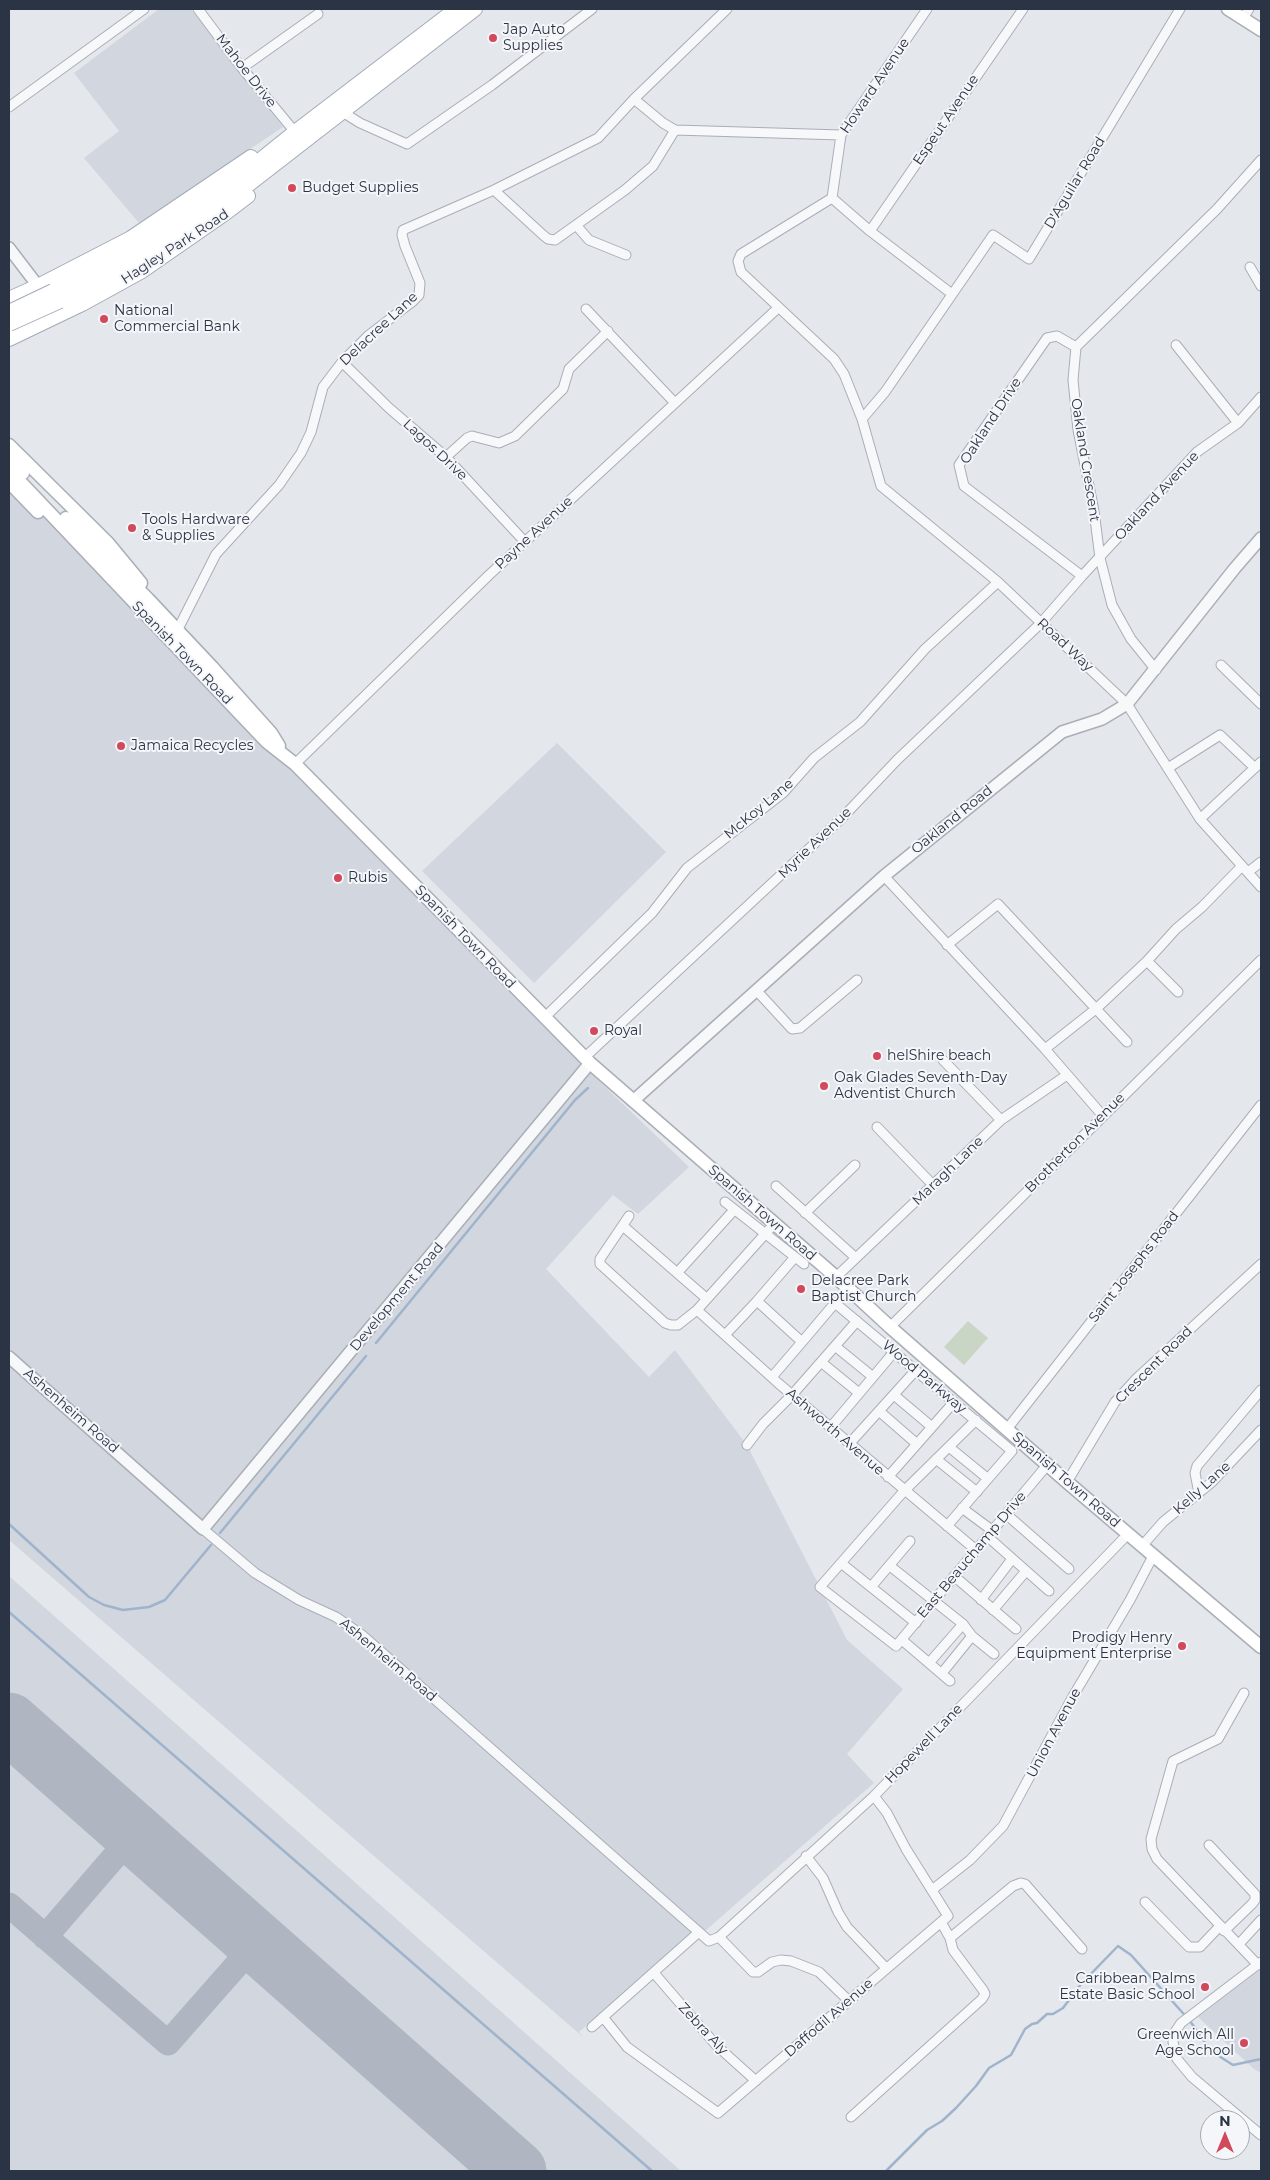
<!DOCTYPE html>
<html>
<head>
<meta charset="utf-8">
<style>
	body { margin:0 }
	#map { position:relative; width:1270px; height:2180px; overflow:hidden; background:#e4e7ec; font-family:Montserrat,sans-serif }
	canvas { display:block }
	.frame { position:absolute; inset:0; border:10px solid #2b3445; pointer-events:none }
	.north { position:absolute; left:1200px; top:2110px; width:50px; height:50px; box-sizing:border-box; background:#f4f6f9; border:1px solid #a4a8b1; border-radius:50%; rotate:0deg; font-size:14px; font-weight:700; line-height:20px; text-align:center; color:#2b3445 }
	.north::after { content:''; display:block; margin:auto; width:18px; height:22px; background:#d1495b; clip-path:polygon(50% 0,100% 100%,50% 72%,0 100%) }
</style>
</head>
<body>
<div id="map">
<canvas width="1270" height="2180"></canvas>
<div class="frame"></div>
<div class="north">N</div>
</div>
<script>
const c = document.querySelector('canvas').getContext('2d');
c.lineJoin = 'round';
function paint(path, color) {
  c.fillStyle = color;
  c.fill(path, 'evenodd');
}
function shape(rows) {
  const path = new Path2D();
  for (const r of rows) {
    path.moveTo(r[0], r[1]);
    for (let i = 2; i < r.length; i += 2) path.lineTo(r[i], r[i + 1]);
  }
  return path;
}
function trace(path, color, width, dash) {
  c.strokeStyle = color;
  c.lineWidth = width;
  c.lineCap = dash ? 'butt' : 'round';
  c.setLineDash(dash || []);
  c.stroke(path);
}
function drawText(font, color, halo, rows, align = 'center') {
  c.font = font + ' Montserrat,sans-serif';
  c.lineWidth = 4;
  c.setLineDash([]);
  c.textBaseline = 'middle';
  c.strokeStyle = halo;
  c.fillStyle = color;
  for (const [text, x, y, turn = 0] of rows) {
    c.save();
    c.translate(x, y);
    c.rotate((+turn || 0) * Math.PI / 180);
    c.textAlign = isNaN(turn) ? turn : align;
    if (halo) c.strokeText(text, 0, 0);
    c.fillText(text, 0, 0);
    c.restore();
  }
}
const built = shape([
	[159,9,191,9,283,127,139,223,84,158,119,131,74,73],
	[9,482,581,1064,689,1167,638,1214,613,1195,546,1269,649,1377,675,1350,747,1445,847,1640,903,1689,847,1754,874,1783,705,1931,695,1933,579,2032,583,2037,9,1540],
	[557,743,666,852,534,983,422,871],
	[9,1576,681,2171,9,2171],
	[1261,1969,1261,2073,1254,2069,1198,2017]
]);
const green = shape([
	[968,1321,988,1338,964,1365,944,1347]
]);
const stream = shape([
	[376,1343,575,1100,588,1088],
	[9,1524,89,1597,104,1605,123,1610,149,1607,165,1600,211,1545],
	[220,1533,366,1356],
	[9,1612,652,2171],
	[886,2171,927,2130,942,2121,956,2108,976,2086,989,2068,1011,2055,1025,2029,1032,2024,1037,2023,1047,2014,1053,2014,1063,2008,1081,1984,1118,1946,1131,1955,1190,2021,1211,2051,1233,2065,1261,2059]
]);
const taxiway = shape([
	[9,1905,168,2043,257,1942],
	[45,1937,134,1834]
]);
const runway = shape([
	[9,1723,516,2171]
]);
const minor = shape([
	[198,9,242,68,295,132],
	[1243,18,1249,9],
	[242,68,318,14],
	[634,99,663,123,675,130,841,135],
	[9,107,144,9],
	[341,111,360,123,407,144,492,85,592,9],
	[494,190,543,235,548,239,555,240,625,190,653,166,675,130],
	[832,198,741,254,738,261,741,272,834,359,844,374,862,419,881,486,998,582,1127,704,1200,819,1261,887],
	[832,198,841,135,927,9],
	[832,198,870,231,952,294],
	[576,225,589,240,626,255],
	[870,231,1023,9],
	[1250,267,1261,286],
	[586,309,674,402],
	[1176,345,1238,423],
	[1076,347,1057,336,1047,338,959,465,964,486,1082,576],
	[342,362,389,408,446,457,525,542],
	[862,419,885,392,993,235,1029,259,1180,9],
	[446,457,467,438,472,436,499,443,515,436,563,389,569,369,608,331],
	[177,631,216,554,279,485,301,453,311,432,323,387,342,362,369,335,412,302,419,295,420,283,405,246,402,235,403,230,494,190,598,138,634,99,727,9],
	[1221,665,1261,704],
	[1156,670,1131,639,1112,605,1100,558,1094,511,1078,430,1073,380,1076,347,1217,209,1261,160],
	[295,764,489,575,778,308],
	[1168,768,1220,735,1255,768],
	[1200,819,1261,762],
	[1248,872,1261,862],
	[884,876,1045,1049,1103,1116],
	[947,945,998,904,1127,1042],
	[1147,961,1178,992],
	[756,990,792,1029,800,1028,857,980],
	[544,1018,652,913,687,868,783,793,814,758,860,722,925,649,998,582],
	[1045,1049,1097,1008,1147,961,1176,929,1202,907,1242,866],
	[584,1058,842,818,897,760,1041,623,1082,576,1197,452,1238,423,1261,397],
	[943,1060,1001,1120],
	[877,1127,933,1185],
	[776,1186,856,1258],
	[725,1202,804,1264],
	[805,1213,855,1165],
	[629,1216,600,1259,600,1264,665,1323,671,1325,678,1325,697,1310,774,1224],
	[623,1226,706,1298],
	[795,1257,757,1301,802,1342,835,1303,1012,1451,947,1526],
	[677,1273,734,1210],
	[836,1277,1001,1120,1067,1075],
	[697,1310,778,1383,976,1550],
	[890,1327,1261,960],
	[725,1335,757,1301],
	[835,1346,873,1377],
	[821,1362,859,1393],
	[772,1377,802,1342],
	[894,1395,932,1427],
	[879,1411,917,1444],
	[976,1420,904,1491,820,1587,896,1646,1048,1464],
	[830,1428,894,1352],
	[1007,1429,1261,1105],
	[850,1443,916,1370],
	[747,1445,763,1424,792,1395,857,1321],
	[949,1447,987,1478],
	[936,1459,977,1492],
	[888,1477,954,1402],
	[1067,1482,1115,1402,1137,1378,1261,1264],
	[1199,1493,1195,1473,1197,1466,1261,1390],
	[962,1508,993,1531],
	[1006,1514,1069,1569],
	[203,1529,255,1573,299,1600,336,1617,362,1635,709,1941,719,1937,874,1796,1128,1534],
	[988,1537,1049,1591],
	[1142,1546,1163,1522,1212,1482,1261,1430],
	[841,1563,916,1623],
	[890,1566,963,1624,972,1636,994,1654],
	[954,1576,1016,1629],
	[871,1587,910,1541],
	[981,1600,1012,1559],
	[993,1610,1026,1571],
	[902,1640,950,1681],
	[929,1663,963,1624],
	[942,1673,972,1636],
	[1244,1693,1218,1739,1173,1761,1151,1839,1152,1849,1157,1859,1258,1965],
	[1209,1845,1255,1894,1255,1900,1252,1904,1224,1931],
	[806,1856,823,1878,838,1912,847,1927,886,1968],
	[932,1890,970,1860,1003,1826,1072,1698,1130,1600,1153,1556],
	[1145,1902,1189,1947,1200,1947,1220,1926],
	[719,1937,753,1972,758,1972,772,1962,781,1960,791,1961,819,1972,848,2000],
	[950,1938,1013,1886,1021,1883,1025,1884,1082,1949],
	[1239,1944,1261,1920],
	[1261,1962,1181,2023,1175,2032,1173,2042,1177,2059,1192,2077,1261,2135],
	[654,1973,716,2045,756,2081],
	[603,2017,627,2047,718,2113,948,1916,906,1849,887,1813,874,1796],
	[592,2027,699,1932],
	[851,2117,982,1999,985,1994,983,1990,953,1950,950,1938,941,1922]
]);
const tertiary = shape([
	[9,248,38,286],
	[633,1101,884,876,1062,732,1102,719,1127,704,1235,568,1261,538],
	[9,1357,203,1529,590,1063]
]);
const secondary = shape([
	[1228,9,1261,30],
	[9,445,108,543,141,583],
	[9,458,23,473],
	[9,470,247,721,267,742,295,764,590,1063,836,1277,890,1327,1067,1482,1261,1647],
	[9,482,38,512],
	[66,518,148,599,212,667,271,733,279,746]
]);
const primary = shape([
	[53,291,142,244,228,186,295,132,456,9],
	[9,299,38,286,131,238,251,157],
	[60,301,153,251,239,192,475,9],
	[9,339,82,304,142,271,227,212,248,196]
]);
const primaryBridge = shape([
	[9,312,53,291],
	[9,324,60,301]
]);
const markers = [
	[493,38,5,"#d1495b"],
	[292,188,5,"#d1495b"],
	[104,319,5,"#d1495b"],
	[132,528,5,"#d1495b"],
	[121,746,5,"#d1495b"],
	[338,878,5,"#d1495b"],
	[594,1031,5,"#d1495b"],
	[877,1056,5,"#d1495b"],
	[824,1086,5,"#d1495b"],
	[801,1289,5,"#d1495b"],
	[1182,1646,5,"#d1495b"],
	[1205,1987,5,"#d1495b"],
	[1244,2043,5,"#d1495b"]
];
const poiNames = [
	["Jap Auto",503,30],
	["Supplies",503,46],
	["Budget Supplies",302,188],
	["National",114,311],
	["Commercial Bank",114,327],
	["Tools Hardware",142,520],
	["& Supplies",142,536],
	["Jamaica Recycles",131,746],
	["Rubis",348,878],
	["Royal",604,1031],
	["helShire beach",887,1056],
	["Oak Glades Seventh-Day",834,1078],
	["Adventist Church",834,1094],
	["Delacree Park",811,1281],
	["Baptist Church",811,1297],
	["Prodigy Henry",1172,1638,"right"],
	["Equipment Enterprise",1172,1654,"right"],
	["Caribbean Palms",1195,1979,"right"],
	["Estate Basic School",1195,1995,"right"],
	["Greenwich All",1234,2035,"right"],
	["Age School",1234,2051,"right"]
];
const streetNames = [
	["Mahoe Drive",246,71,52],
	["Howard Avenue",875,86,-56],
	["Espeut Avenue",946,120,-56],
	["D'Aguilar Road",1075,183,-59],
	["Hagley Park Road",175,247,-33],
	["Delacree Lane",379,329,-43],
	["Oakland Drive",991,421,-57],
	["Lagos Drive",435,450,43],
	["Oakland Crescent",1085,460,81],
	["Oakland Avenue",1157,496,-47],
	["Payne Avenue",534,533,-43],
	["Road Way",1065,645,43],
	["Spanish Town Road",182,653,46],
	["McKoy Lane",759,809,-40],
	["Oakland Road",952,820,-39],
	["Myrie Avenue",815,843,-44],
	["Spanish Town Road",465,937,46],
	["Brotherton Avenue",1075,1143,-45],
	["Maragh Lane",948,1171,-44],
	["Spanish Town Road",762,1213,41],
	["Saint Josephs Road",1134,1267,-52],
	["Development Road",397,1297,-50],
	["Crescent Road",1154,1365,-45],
	["Wood Parkway",924,1377,40],
	["Ashenheim Road",71,1411,41],
	["Ashworth Avenue",835,1432,41],
	["Spanish Town Road",1066,1480,41],
	["Kelly Lane",1202,1488,-42],
	["East Beauchamp Drive",972,1555,-50],
	["Ashenheim Road",388,1660,40],
	["Union Avenue",1054,1733,-62],
	["Hopewell Lane",924,1744,-46],
	["Daffodil Avenue",829,2018,-41],
	["Zebra Aly",703,2029,47]
];
paint(built, '#d2d6de');
paint(green, '#c9d6c5');
trace(stream, '#9fb4cc', 2.5);
trace(taxiway, '#b0b6c1', 25);
trace(runway, '#b0b6c1', 61);
trace(minor, '#a9aeb7', 11);
trace(tertiary, '#a9aeb7', 14);
trace(secondary, '#a9aeb7', 15);
trace(primary, '#a3abb8', 16);
trace(minor, '#f7f8fa', 9);
trace(tertiary, '#f7f8fa', 11);
trace(secondary, '#fff', 12);
trace(primary, '#fff', 14);
trace(primaryBridge, '#a3abb8', 16, []);
trace(primaryBridge, '#fff', 14);
for (const [x, y, r, color] of markers) {
  const dot = new Path2D();
  dot.arc(x, y, r, 0, 2 * Math.PI);
  c.fillStyle = color;
  c.fill(dot);
  trace(dot, '#f4f6f9', 2);
}
drawText('14px', '#2b3445', '#f4f6f9', poiNames, 'left');
drawText('14px', '#2b3445', '#f4f6f9', streetNames);
</script>
</body>
</html>
